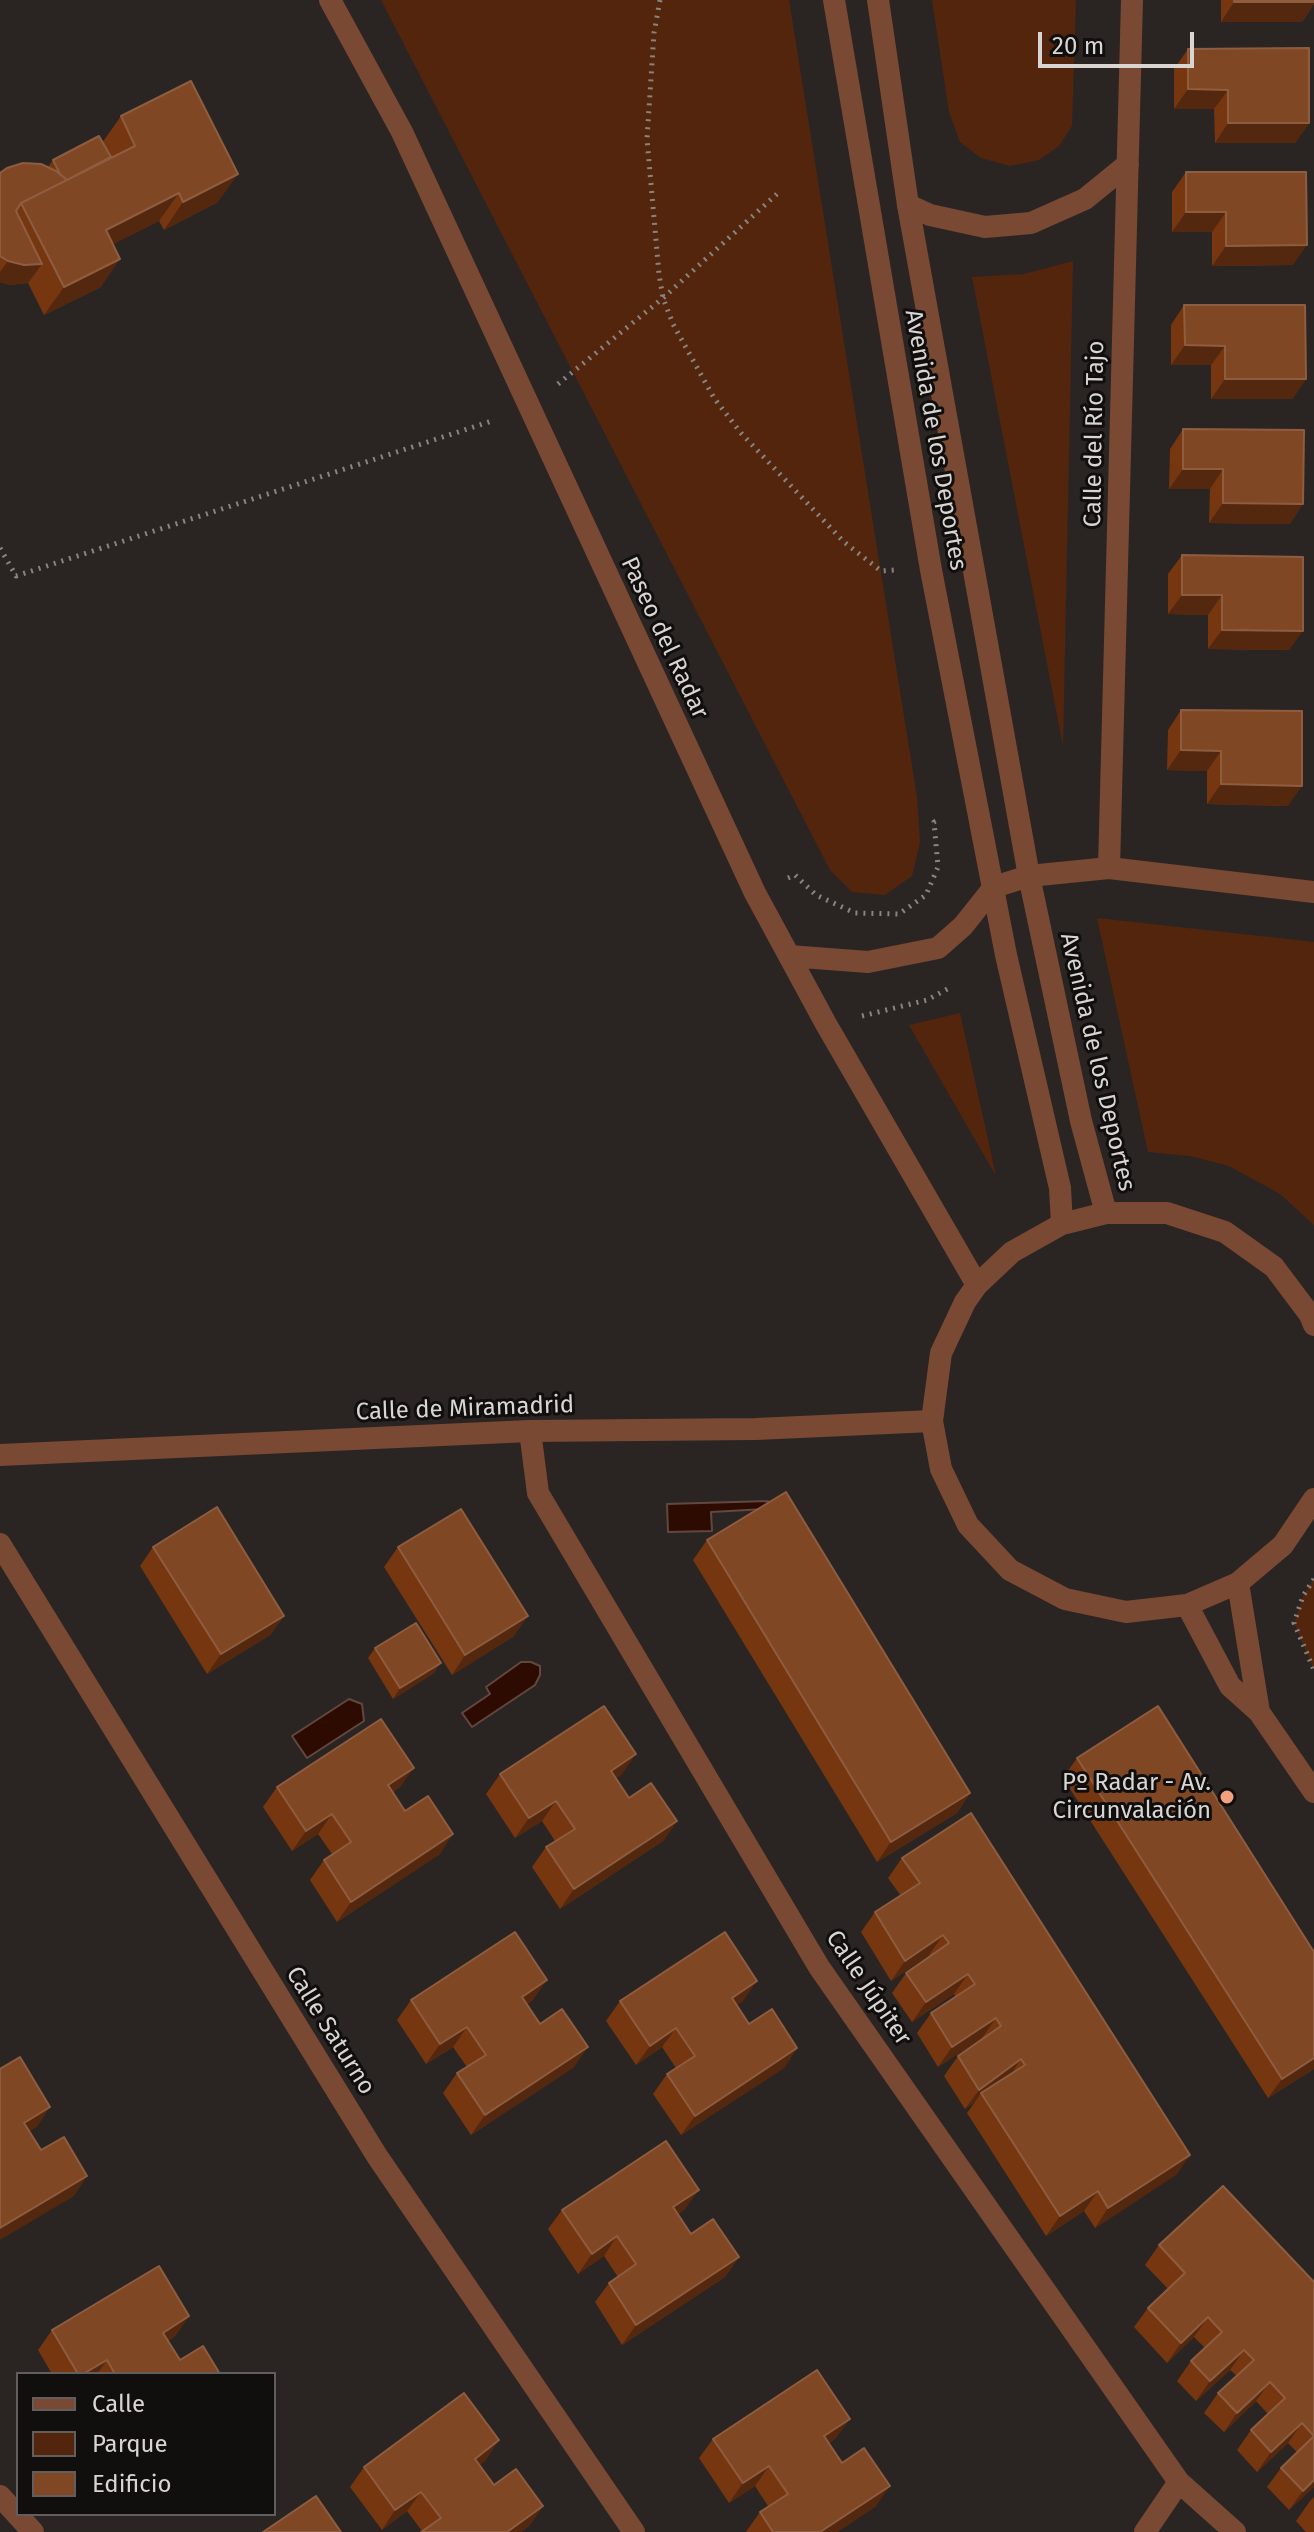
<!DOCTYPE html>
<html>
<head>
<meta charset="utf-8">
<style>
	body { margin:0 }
	#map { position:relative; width:1314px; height:2532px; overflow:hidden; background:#2a2523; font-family:"Fira Sans",sans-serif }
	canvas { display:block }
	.legend { position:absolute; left:16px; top:2372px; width:260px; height:144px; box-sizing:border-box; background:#110f0e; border:2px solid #615e5d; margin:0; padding:10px 14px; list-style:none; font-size:24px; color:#d8d5d3 }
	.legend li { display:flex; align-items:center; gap:16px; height:40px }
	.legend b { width:40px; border:2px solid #615e5d }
	.scale { position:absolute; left:1038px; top:32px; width:156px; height:36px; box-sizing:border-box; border:4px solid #d8d5d3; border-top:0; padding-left:10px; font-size:24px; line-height:28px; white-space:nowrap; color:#d8d5d3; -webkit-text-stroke:6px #110f0e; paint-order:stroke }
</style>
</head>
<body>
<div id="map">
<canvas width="1314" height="2532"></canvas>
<ul class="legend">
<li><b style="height:10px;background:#7a4933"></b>Calle</li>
<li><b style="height:22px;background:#53250d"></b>Parque</li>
<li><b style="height:22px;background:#804725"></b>Edificio</li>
</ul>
<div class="scale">20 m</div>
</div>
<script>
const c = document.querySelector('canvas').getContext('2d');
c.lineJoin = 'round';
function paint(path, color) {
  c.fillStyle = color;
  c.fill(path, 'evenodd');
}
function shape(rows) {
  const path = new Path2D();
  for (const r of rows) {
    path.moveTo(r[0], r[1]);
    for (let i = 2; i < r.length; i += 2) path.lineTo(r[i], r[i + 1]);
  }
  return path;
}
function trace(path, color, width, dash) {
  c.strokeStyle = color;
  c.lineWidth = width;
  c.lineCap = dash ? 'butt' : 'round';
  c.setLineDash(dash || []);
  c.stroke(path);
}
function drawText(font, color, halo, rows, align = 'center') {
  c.font = font + ' "Fira Sans",sans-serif';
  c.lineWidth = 6;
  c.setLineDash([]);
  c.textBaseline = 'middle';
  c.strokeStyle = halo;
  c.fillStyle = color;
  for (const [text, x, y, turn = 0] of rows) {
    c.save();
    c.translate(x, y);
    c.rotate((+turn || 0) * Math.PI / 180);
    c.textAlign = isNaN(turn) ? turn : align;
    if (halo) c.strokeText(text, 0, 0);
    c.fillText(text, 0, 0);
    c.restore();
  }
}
const green = shape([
	[381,0,789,0,917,797,920,842,912,876,885,895,852,892,830,870],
	[932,0,1076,0,1072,126,1059,146,1039,160,1010,166,981,158,960,142,949,112],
	[1073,261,1063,746,972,277,1024,274],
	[1097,918,1314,942,1314,1225,1280,1194,1229,1166,1190,1156,1148,1152],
	[960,1013,996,1176,909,1025],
	[1314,1579,1314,1670,1294,1623,1303,1596]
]);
const water = shape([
	[768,1501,765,1509,711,1512,712,1531,668,1532,667,1504,768,1501],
	[521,1662,531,1662,540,1666,540,1675,535,1685,472,1727,462,1713,490,1694,486,1687,521,1662],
	[349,1699,362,1704,364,1721,307,1758,292,1736,349,1699]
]);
const path = shape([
	[660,0,654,33,647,139,659,274,663,298,673,324,714,398,741,433,844,542,881,571,895,570],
	[558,384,663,298,778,193],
	[0,548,16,576,495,420],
	[788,878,795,875,816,895,855,913,899,914,926,895,938,867,934,822,940,820],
	[862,1016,927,1000,951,987],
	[1314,1579,1303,1596,1294,1623,1314,1670]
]);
const minor = shape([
	[908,205,930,215,985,227,1031,223,1085,199,1128,164],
	[1109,868,1132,0],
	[994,887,1029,876,1109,868,1314,892],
	[530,1431,538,1493,819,1967,1179,2482,1235,2532],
	[0,1544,377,2156,634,2532],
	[0,2496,33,2532],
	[1145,2532,1179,2482]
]);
const tertiary = shape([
	[330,0,402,132,755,893,826,1024,977,1285],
	[834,0,931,570,1006,955,1060,1188,1062,1224],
	[878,0,908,205,1029,876,1081,1121,1106,1213],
	[789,956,868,962,938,948,963,926,994,887],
	[1314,1325,1310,1315,1274,1267,1225,1232,1167,1213,1106,1213,1062,1224,1012,1252,977,1285,965,1302,941,1353,932,1421,941,1469,968,1525,1010,1570,1065,1599,1126,1612,1187,1605,1238,1583,1283,1545,1314,1499],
	[0,1455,530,1431,756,1429,932,1421],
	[1238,1583,1259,1712],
	[1187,1605,1230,1686,1259,1712,1314,1792]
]);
const wall = shape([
	[1221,0,1314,0,1314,4,1302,22,1221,22],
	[1188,49,1309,123,1295,143,1215,143,1214,109,1174,109,1174,69],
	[121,116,218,202,164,230,159,221,113,244,101,287,44,315,28,283,10,285,0,282,0,173,48,167,53,160,102,143],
	[1186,172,1293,265,1212,266,1212,232,1172,232,1172,192],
	[1184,305,1306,379,1292,399,1211,399,1211,365,1171,365,1171,325],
	[1183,429,1290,524,1209,523,1210,489,1169,489,1170,449],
	[1182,555,1289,650,1208,649,1208,615,1168,614,1168,574],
	[1181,710,1288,806,1207,804,1207,771,1167,770,1168,730],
	[707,1540,970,1793,957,1813,877,1862,693,1560],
	[153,1547,284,1616,270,1635,207,1674,140,1566],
	[398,1547,514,1636,452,1675,384,1567],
	[375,1648,434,1673,393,1699,368,1658],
	[1077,1758,1314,2069,1268,2098,1063,1778],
	[500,1774,622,1774,616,1778,629,1798,677,1821,663,1841,560,1909,532,1867,546,1847,555,1841,542,1821,515,1838,486,1794],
	[277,1787,400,1787,393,1792,405,1811,440,1854,337,1922,310,1880,324,1860,332,1854,318,1834,292,1851,263,1807],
	[902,1858,1177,2174,1095,2228,1084,2211,1046,2236,967,2113,975,2102,965,2109,944,2076,958,2056,983,2039,982,2038,938,2067,917,2033,931,2013,956,1997,954,1994,912,2022,892,1993,906,1973,930,1956,929,1955,891,1981,861,1932,875,1912,901,1896,888,1878],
	[411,2000,533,2000,527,2004,540,2024,574,2067,471,2135,443,2093,457,2073,467,2067,453,2047,426,2064,397,2020],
	[620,2001,743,2001,736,2005,749,2024,797,2048,784,2068,681,2135,653,2094,667,2074,676,2068,662,2047,636,2065,606,2021],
	[685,2209,678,2214,691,2234,739,2257,725,2277,622,2345,595,2302,609,2283,618,2277,604,2256,578,2274,548,2229,562,2210],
	[1159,2245,1314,2282,1314,2487,1289,2510,1267,2487,1281,2468,1297,2452,1288,2443,1257,2472,1237,2450,1251,2430,1268,2414,1256,2401,1224,2432,1204,2413,1218,2393,1237,2376,1230,2370,1196,2401,1177,2381,1191,2361,1205,2348,1194,2337,1167,2363,1134,2327,1148,2308,1168,2289,1145,2265],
	[189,2316,175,2336,168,2341,180,2360,220,2374,52,2374,38,2350,52,2330],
	[836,2438,829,2443,842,2463,876,2506,837,2532,746,2532,760,2512,768,2506,755,2486,729,2503,699,2458,713,2439],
	[486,2460,479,2465,494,2485,543,2506,529,2526,521,2532,421,2532,422,2531,407,2511,382,2530,350,2487,364,2467],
	[1314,2497,1314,2532,1306,2532,1296,2521,1310,2501]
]);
const shadedWall = shape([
	[1234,2,1314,2,1314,4,1302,22,1221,22],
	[1188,89,1228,90,1214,109,1174,109],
	[1228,123,1309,123,1295,143,1215,143],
	[238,174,218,202,164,230,183,202],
	[179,193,159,221,86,258,106,230],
	[1186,212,1226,212,1212,232,1172,232],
	[1307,245,1293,265,1212,266,1226,246],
	[120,259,101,287,44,315,64,287],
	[8,261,42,264,28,283,10,285,0,282,0,272],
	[1185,345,1225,346,1211,365,1171,365],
	[1225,379,1306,379,1292,399,1211,399],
	[1183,469,1223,469,1210,489,1169,489],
	[1223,503,1303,504,1290,524,1209,523],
	[1182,595,1222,595,1208,615,1168,614],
	[1222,630,1303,631,1289,650,1208,649],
	[1181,750,1221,751,1207,771,1167,770],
	[1221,784,1302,786,1288,806,1207,804],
	[284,1616,270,1635,207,1674,221,1654],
	[528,1616,514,1636,452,1675,465,1655],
	[441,1663,434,1673,393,1699,400,1688],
	[636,1754,622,1774,597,1790,611,1771],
	[414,1768,400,1787,374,1804,388,1785],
	[970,1793,957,1813,877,1862,891,1842],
	[556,1801,542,1821,515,1838,529,1818],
	[332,1814,318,1834,292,1851,306,1831],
	[677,1821,663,1841,560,1909,574,1889],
	[453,1834,440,1854,337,1922,351,1902],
	[943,1935,929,1955,891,1981,905,1961],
	[968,1974,954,1994,912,2022,926,2002],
	[547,1980,533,2000,508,2017,522,1997],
	[757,1981,743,2001,718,2018,732,1998],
	[996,2018,982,2038,938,2067,952,2047],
	[467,2027,453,2047,426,2064,440,2044],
	[676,2028,662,2047,636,2065,650,2046],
	[588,2047,574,2067,471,2135,485,2115],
	[797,2048,784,2068,681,2135,695,2116],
	[1314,2058,1314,2069,1268,2098,1282,2079],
	[1021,2059,1008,2079,981,2093,975,2102,965,2109,979,2090],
	[50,2107,37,2127,10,2142,24,2123],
	[1190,2155,1177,2174,1095,2228,1108,2208],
	[87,2176,74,2196,0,2240,0,2228],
	[699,2190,685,2209,659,2226,673,2207],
	[1098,2191,1084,2211,1046,2236,1060,2216],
	[617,2236,604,2256,578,2274,592,2254],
	[739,2257,725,2277,622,2345,636,2325],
	[189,2316,175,2336,149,2352,163,2333],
	[1208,2317,1194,2337,1167,2363,1181,2343],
	[1244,2350,1230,2370,1196,2401,1210,2381],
	[107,2360,97,2374,83,2374],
	[1270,2382,1256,2401,1224,2432,1237,2413],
	[850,2419,836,2438,810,2455,824,2436],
	[1302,2423,1288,2443,1257,2472,1271,2452],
	[499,2440,486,2460,461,2479,475,2459],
	[769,2466,755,2486,729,2503,743,2483],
	[1314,2480,1314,2487,1289,2510,1303,2491],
	[890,2486,876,2506,837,2532,820,2532],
	[421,2492,407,2511,382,2530,395,2510],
	[543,2506,529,2526,521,2532,507,2532]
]);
const building = shape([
	[1234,0,1314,0,1314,2,1234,2,1234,0],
	[1309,48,1309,123,1228,123,1228,90,1188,89,1188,49,1309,48],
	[191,81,238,174,183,202,179,193,106,230,120,259,64,287,21,203,135,146,121,116,191,81],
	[99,136,111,157,67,180,60,174,53,160,99,136],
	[23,163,41,164,56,171,67,180,21,203,16,211,42,264,24,265,8,261,0,256,0,173,7,168,23,163],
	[1186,172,1306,172,1307,245,1226,246,1226,212,1186,212,1186,172],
	[1184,305,1305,305,1306,379,1225,379,1225,346,1185,345,1184,305],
	[1183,429,1304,430,1303,504,1223,503,1223,469,1183,469,1183,429],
	[1182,555,1303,557,1303,631,1222,630,1222,595,1182,595,1182,555],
	[1181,710,1302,711,1302,786,1221,784,1221,751,1181,750,1181,710],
	[786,1492,970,1793,891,1842,707,1540,786,1492],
	[217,1507,284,1616,221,1654,153,1547,217,1507],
	[461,1509,528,1616,465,1655,398,1547,461,1509],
	[416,1623,441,1663,400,1688,375,1648,416,1623],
	[604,1706,636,1754,611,1771,629,1798,651,1783,677,1821,574,1889,546,1847,575,1829,556,1801,529,1818,500,1774,604,1706],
	[1158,1706,1314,1952,1314,2058,1282,2079,1077,1758,1158,1706],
	[381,1719,414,1768,388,1785,405,1811,428,1796,453,1834,351,1902,324,1860,351,1842,332,1814,306,1831,277,1787,381,1719],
	[971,1813,1190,2155,1108,2208,1098,2191,1060,2216,981,2093,1025,2065,1021,2059,979,2090,958,2056,1001,2026,996,2018,952,2047,931,2013,975,1984,968,1974,926,2002,906,1973,949,1943,943,1935,905,1961,875,1912,920,1883,902,1858,971,1813],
	[515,1932,547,1980,522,1997,540,2024,562,2009,588,2047,485,2115,457,2073,486,2055,467,2027,440,2044,411,2000,515,1932],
	[725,1932,757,1981,732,1998,749,2024,772,2009,797,2048,695,2116,667,2074,695,2056,676,2028,650,2046,620,2001,725,1932],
	[20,2057,50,2107,24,2123,41,2150,64,2137,87,2176,0,2228,0,2069,20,2057],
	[666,2141,699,2190,673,2207,691,2234,713,2219,739,2257,636,2325,609,2283,636,2264,617,2236,592,2254,562,2210,666,2141],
	[1223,2186,1314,2282,1314,2436,1302,2423,1271,2452,1251,2430,1285,2398,1270,2382,1237,2413,1218,2393,1254,2360,1244,2350,1210,2381,1191,2361,1222,2332,1208,2317,1181,2343,1148,2308,1185,2273,1159,2245,1223,2186],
	[159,2266,189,2316,163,2333,180,2360,203,2346,220,2374,115,2374,107,2360,83,2374,78,2374,52,2330,159,2266],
	[817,2370,850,2419,824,2436,842,2463,864,2448,890,2486,820,2532,773,2532,760,2512,788,2494,769,2466,743,2483,713,2439,817,2370],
	[464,2393,499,2440,475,2459,494,2485,516,2469,543,2506,507,2532,421,2532,441,2518,421,2492,395,2510,364,2467,464,2393],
	[1314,2436,1314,2480,1303,2491,1281,2468,1314,2436],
	[316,2496,341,2532,263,2532,316,2496]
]);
const markers = [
	[1227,1797,8,"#f1a17d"]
];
const streetNames = [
	["Calle del Río Tajo",1095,434,-89],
	["Avenida de los Deportes",935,440,80],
	["Paseo del Radar",664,638,65],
	["Avenida de los Deportes",1097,1062,77],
	["Calle de Miramadrid",465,1409,-2],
	["Calle Júpiter",868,1988,56],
	["Calle Saturno",330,2031,58]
];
const poiNames = [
	["Pº Radar - Av.",1211,1783],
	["Circunvalación",1211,1811]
];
paint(green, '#53250d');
paint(water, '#2e0b00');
trace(water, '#61483f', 2);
trace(path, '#888482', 5, [2, 6]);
trace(minor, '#7a4933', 22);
trace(tertiary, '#7a4933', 22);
paint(wall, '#753610');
paint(shadedWall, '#53280f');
paint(building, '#804725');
trace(building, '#8e5d40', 2);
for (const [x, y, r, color] of markers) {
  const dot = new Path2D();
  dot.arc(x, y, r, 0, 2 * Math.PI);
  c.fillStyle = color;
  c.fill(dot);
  trace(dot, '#110f0e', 3);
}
drawText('24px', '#d8d5d3', '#110f0e', streetNames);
drawText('24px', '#d8d5d3', '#110f0e', poiNames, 'right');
</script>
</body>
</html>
